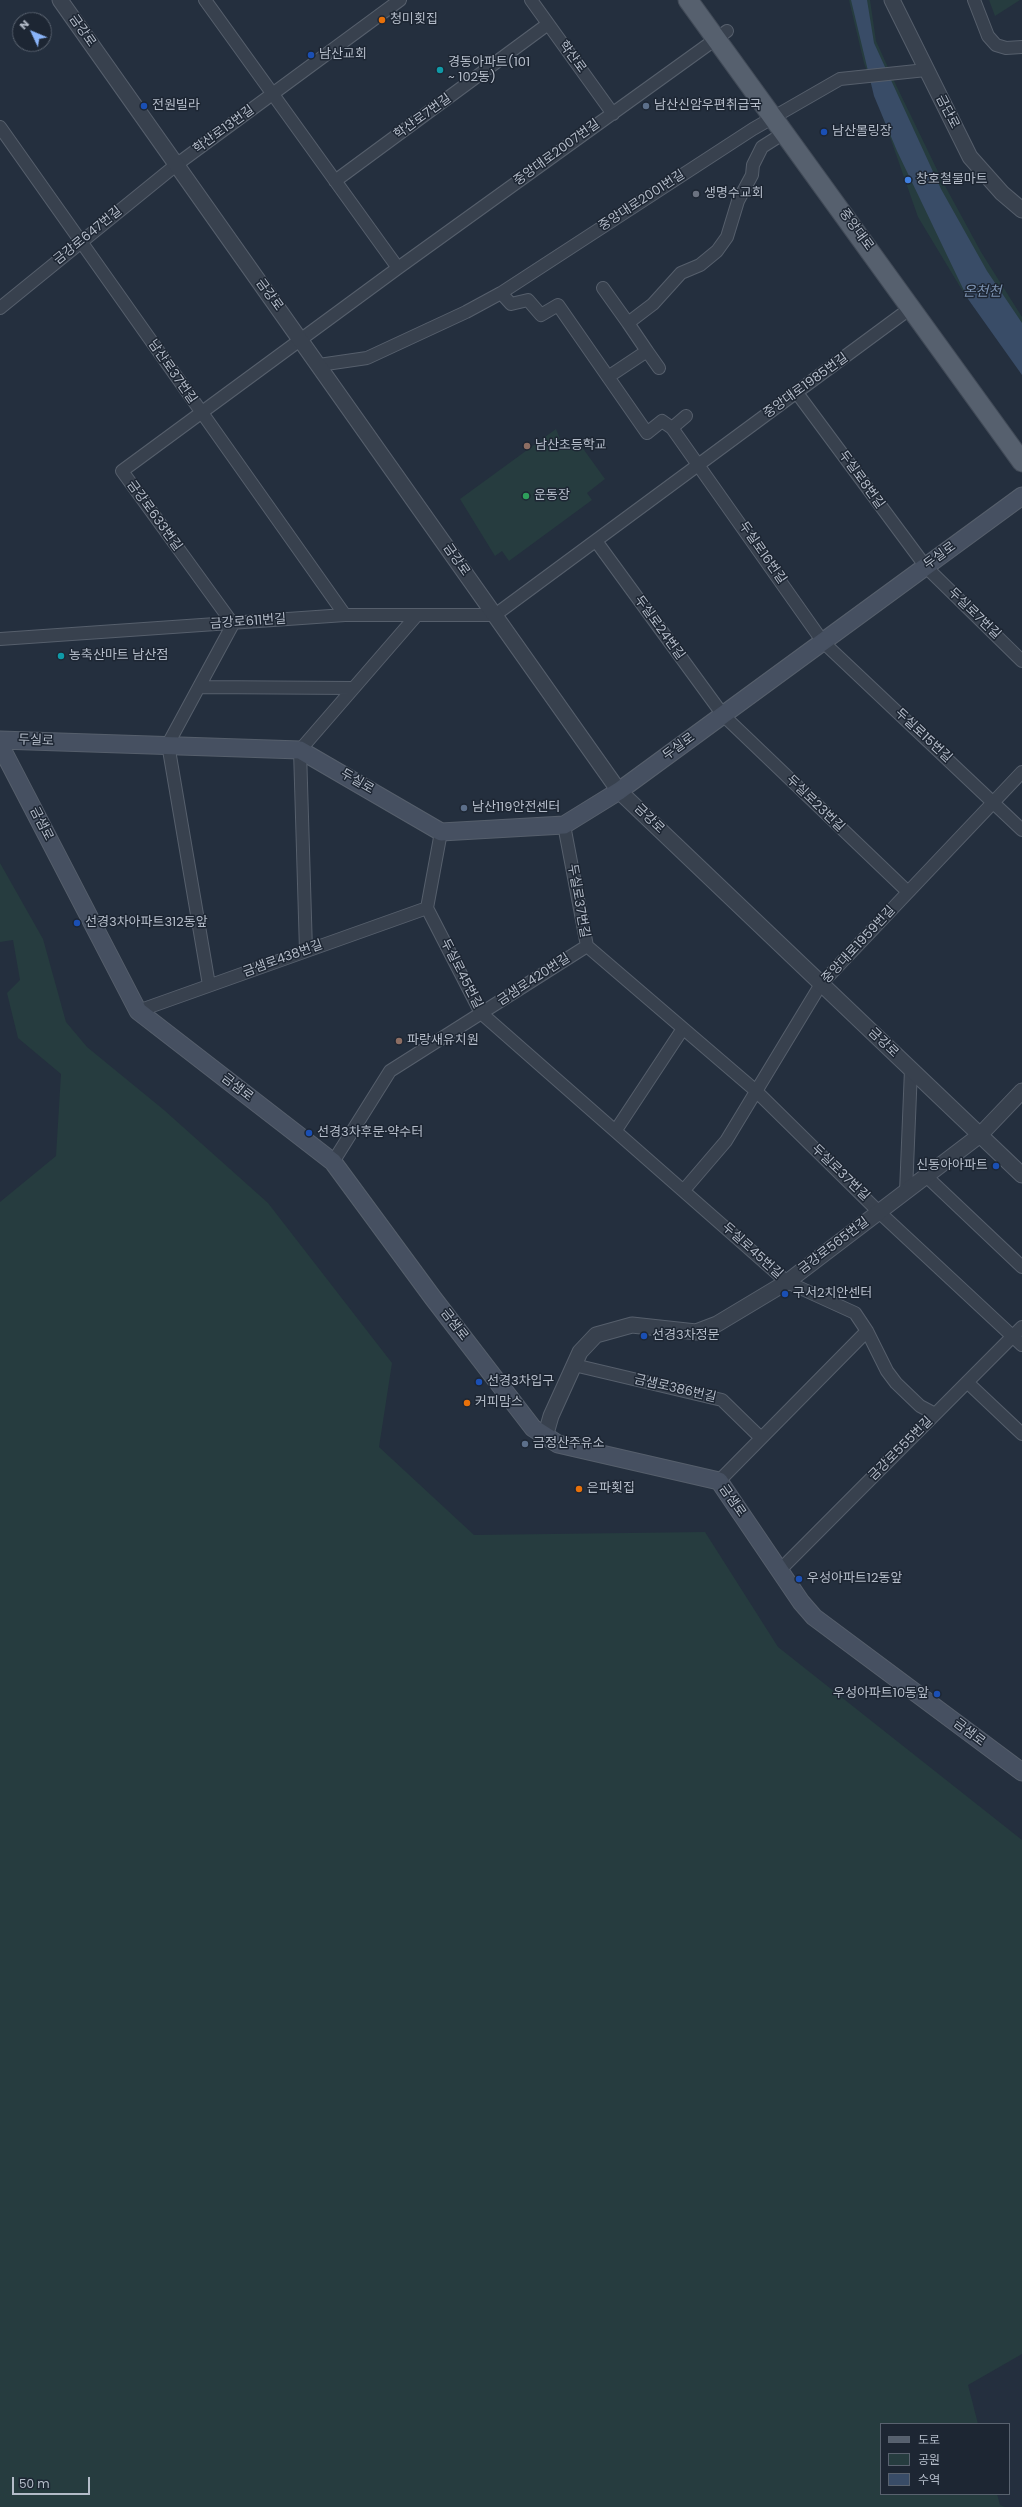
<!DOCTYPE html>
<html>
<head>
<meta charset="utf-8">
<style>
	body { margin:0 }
	#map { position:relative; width:1022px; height:2507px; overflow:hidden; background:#242f3e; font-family:Poppins,"Noto Sans KR",sans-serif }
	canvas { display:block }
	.legend { position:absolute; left:880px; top:2423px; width:130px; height:72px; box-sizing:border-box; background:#1d2633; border:1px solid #59626f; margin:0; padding:5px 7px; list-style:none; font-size:12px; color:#b4bcc9 }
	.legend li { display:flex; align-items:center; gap:8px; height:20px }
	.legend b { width:20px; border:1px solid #59626f }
	.north { position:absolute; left:12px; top:12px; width:40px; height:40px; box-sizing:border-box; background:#1d2633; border:1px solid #59626f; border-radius:50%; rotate:314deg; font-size:11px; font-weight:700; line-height:16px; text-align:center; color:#b4bcc9 }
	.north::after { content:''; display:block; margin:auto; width:14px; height:18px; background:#8ab4f8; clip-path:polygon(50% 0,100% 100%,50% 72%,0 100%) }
	.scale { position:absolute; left:12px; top:2477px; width:78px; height:18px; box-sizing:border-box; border:2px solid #b4bcc9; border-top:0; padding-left:5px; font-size:12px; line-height:14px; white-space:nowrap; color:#b4bcc9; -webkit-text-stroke:3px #1d2633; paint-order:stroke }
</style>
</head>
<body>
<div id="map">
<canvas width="1022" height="2507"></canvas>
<ul class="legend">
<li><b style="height:5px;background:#56606e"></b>도로</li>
<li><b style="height:11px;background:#263c3f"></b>공원</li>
<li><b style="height:11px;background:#394c67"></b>수역</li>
</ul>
<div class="north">N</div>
<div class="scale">50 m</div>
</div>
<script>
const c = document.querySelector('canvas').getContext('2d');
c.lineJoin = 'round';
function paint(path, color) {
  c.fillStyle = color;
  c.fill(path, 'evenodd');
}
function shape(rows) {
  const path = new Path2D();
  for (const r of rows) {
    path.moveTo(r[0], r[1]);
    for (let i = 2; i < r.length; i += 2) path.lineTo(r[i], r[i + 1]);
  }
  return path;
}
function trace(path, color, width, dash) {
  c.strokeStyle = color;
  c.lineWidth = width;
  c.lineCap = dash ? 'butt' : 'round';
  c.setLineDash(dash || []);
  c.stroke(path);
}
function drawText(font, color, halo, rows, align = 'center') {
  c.font = font + ' Poppins,"Noto Sans KR",sans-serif';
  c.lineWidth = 3;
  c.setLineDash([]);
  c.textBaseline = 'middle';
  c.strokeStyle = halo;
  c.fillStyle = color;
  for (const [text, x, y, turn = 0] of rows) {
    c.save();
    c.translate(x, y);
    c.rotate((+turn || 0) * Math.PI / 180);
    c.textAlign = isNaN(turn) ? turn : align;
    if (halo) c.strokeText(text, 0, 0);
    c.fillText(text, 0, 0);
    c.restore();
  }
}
const green = shape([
	[849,0,870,0,876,41,896,85,944,184,981,252,1022,317,1022,374,962,290,918,217,864,63],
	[989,0,1020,0,995,16],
	[556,429,563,446,570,448,579,443,605,479,587,493,592,500,509,561,502,551,495,556,460,499],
	[0,863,43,939,66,1022,87,1047,164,1110,268,1203,392,1363,379,1447,474,1535,705,1532,778,1647,1022,1840,1022,2354,968,2385,978,2424,881,2424,881,2494,997,2494,1000,2505,1005,2507,0,2507,0,1202,56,1156,61,1074,18,1038,7,993,20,980,13,940,0,942]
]);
const water = shape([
	[851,0,867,0,874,43,941,189,987,271,1022,323,1022,375,968,299,897,151,874,96]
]);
const minor = shape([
	[205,0,398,268],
	[531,0,613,114],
	[974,0,988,36,996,45,1006,48,1022,47],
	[0,127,345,615],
	[335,181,548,24],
	[603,288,628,323],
	[501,293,511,304,528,300,541,315,558,305,647,433,662,421,672,428,823,642,1022,830],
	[0,308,176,165,400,0],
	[647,351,659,368],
	[319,365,367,358,466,312,501,293,753,129,840,79,926,70],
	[608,377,647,351,628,323,653,304,681,273,700,265,717,251,727,237,738,201,752,175,753,165,762,147,784,133],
	[797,393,926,567,1022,661],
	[672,428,686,416],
	[596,541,723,715,908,892],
	[0,639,345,615,495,615,912,307],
	[199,687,353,688],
	[564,825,587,946,756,1091,879,1212,1022,1345],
	[441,832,427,908,481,1013,787,1282,855,1313,867,1331,887,1371,896,1383,920,1406,935,1414],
	[306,951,300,750,417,615],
	[209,985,168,744,233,624,122,471,398,268,727,31],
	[138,1011,427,908],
	[616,1130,682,1030],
	[333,1162,390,1071,587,946],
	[926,1176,1022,1267],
	[684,1190,726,1141,821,984,1022,772],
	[906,1192,911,1069],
	[574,1365,722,1400,761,1438],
	[967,1382,1022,1434],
	[719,1481,867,1331],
	[779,1571,1022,1327]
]);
const tertiary = shape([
	[60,0,619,791,1022,1175],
	[892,0,970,157,1002,193,1022,210],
	[545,1437,551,1416,580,1352,596,1335,632,1325,696,1332,717,1324,787,1282,980,1135,1022,1091]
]);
const secondary = shape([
	[0,740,300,750,441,832,564,825,619,791,1022,496],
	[0,745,138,1011,333,1162,433,1298,533,1428,558,1444,719,1481,801,1602,814,1617,1022,1772]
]);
const primary = shape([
	[688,0,1022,462]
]);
const markers = [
	[382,20,4,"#e8710a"],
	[311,55,4,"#1a4fb4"],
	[440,70,4,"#0f9aa8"],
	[144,106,4,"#1a4fb4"],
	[646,106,4,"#5c6f8a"],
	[824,132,4,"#1a4fb4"],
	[908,180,4,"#3f7fe0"],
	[696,194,4,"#6b7280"],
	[527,446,4,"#8d6e63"],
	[526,496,4,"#2e9e5b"],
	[61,656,4,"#0f9aa8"],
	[464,808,4,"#5c6f8a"],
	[77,923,4,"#1a4fb4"],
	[399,1041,4,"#8d6e63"],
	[309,1133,4,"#1a4fb4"],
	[996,1166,4,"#1a4fb4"],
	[785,1294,4,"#1a4fb4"],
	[644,1336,4,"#1a4fb4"],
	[479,1382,4,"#1a4fb4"],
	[467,1403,4,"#e8710a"],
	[525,1444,4,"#5c6f8a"],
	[579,1489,4,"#e8710a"],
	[799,1579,4,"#1a4fb4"],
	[937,1694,4,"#1a4fb4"]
];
const poiNames = [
	["청미횟집",390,20],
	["남산교회",319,55],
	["경동아파트(101",448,63],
	["~ 102동)",448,78],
	["전원빌라",152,106],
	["남산신암우편취급국",654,106],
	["남산볼링장",832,132],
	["창호철물마트",916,180],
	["생명수교회",704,194],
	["남산초등학교",535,446],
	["운동장",534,496],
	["농축산마트 남산점",69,656],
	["남산119안전센터",472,808],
	["선경3차아파트312동앞",85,923],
	["파랑새유치원",407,1041],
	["선경3차후문·약수터",317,1133],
	["신동아아파트",988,1166,"right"],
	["구서2치안센터",793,1294],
	["선경3차정문",652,1336],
	["선경3차입구",487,1382],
	["커피맘스",475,1403],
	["금정산주유소",533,1444],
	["은파횟집",587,1489],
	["우성아파트12동앞",807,1579],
	["우성아파트10동앞",929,1694,"right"]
];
const streetNames = [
	["금강로",82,31,55],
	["학산로",572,57,54],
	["금단로",947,112,63],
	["학산로7번길",423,117,-36],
	["학산로13번길",224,130,-36],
	["중앙대로2007번길",557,153,-36],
	["중앙대로2001번길",642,201,-33],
	["중앙대로",856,230,54],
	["금강로647번길",88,236,-39],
	["금강로",269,295,54],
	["남산로37번길",172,372,55],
	["중앙대로1985번길",806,386,-36],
	["두실로8번길",861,480,54],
	["금강로633번길",154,516,54],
	["두실로16번길",762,553,55],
	["두실로",940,556,-36],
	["금강로",456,560,55],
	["두실로7번길",974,614,44],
	["금강로611번길",248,622,-4],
	["두실로24번길",659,628,54],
	["두실로15번길",923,736,43],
	["두실로",36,741,2],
	["두실로",679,747,-36],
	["두실로",357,782,30],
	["두실로23번길",815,804,44],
	["금강로",649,819,44],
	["금샘로",41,824,63],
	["두실로37번길",578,901,80],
	["중앙대로1959번길",859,945,-47],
	["금샘로438번길",283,959,-20],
	["두실로45번길",461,974,63],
	["금샘로420번길",534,980,-33],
	["금강로",883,1043,44],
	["금샘로",237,1088,38],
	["두실로37번길",840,1173,44],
	["금강로565번길",834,1246,-37],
	["두실로45번길",752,1251,42],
	["금샘로",454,1325,52],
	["금샘로386번길",675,1389,13],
	["금강로555번길",901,1449,-45],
	["금샘로",732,1501,55],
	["금샘로",969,1733,37]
];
const waterNames = [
	["온천천",982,292]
];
paint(green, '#263c3f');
paint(water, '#394c67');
trace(minor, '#565f6c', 14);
trace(tertiary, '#565f6c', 17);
trace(secondary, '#565f6c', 19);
trace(primary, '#414a57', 21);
trace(minor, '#38414e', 12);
trace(tertiary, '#38414e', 15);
trace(secondary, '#465061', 17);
trace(primary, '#56606e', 19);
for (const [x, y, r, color] of markers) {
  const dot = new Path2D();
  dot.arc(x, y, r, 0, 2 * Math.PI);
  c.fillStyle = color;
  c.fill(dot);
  trace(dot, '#1d2633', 1.5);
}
drawText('13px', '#b4bcc9', '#1d2633', poiNames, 'left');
drawText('13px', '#b4bcc9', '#1d2633', streetNames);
drawText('italic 14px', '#7c92b1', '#1d2633', waterNames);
</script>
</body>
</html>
